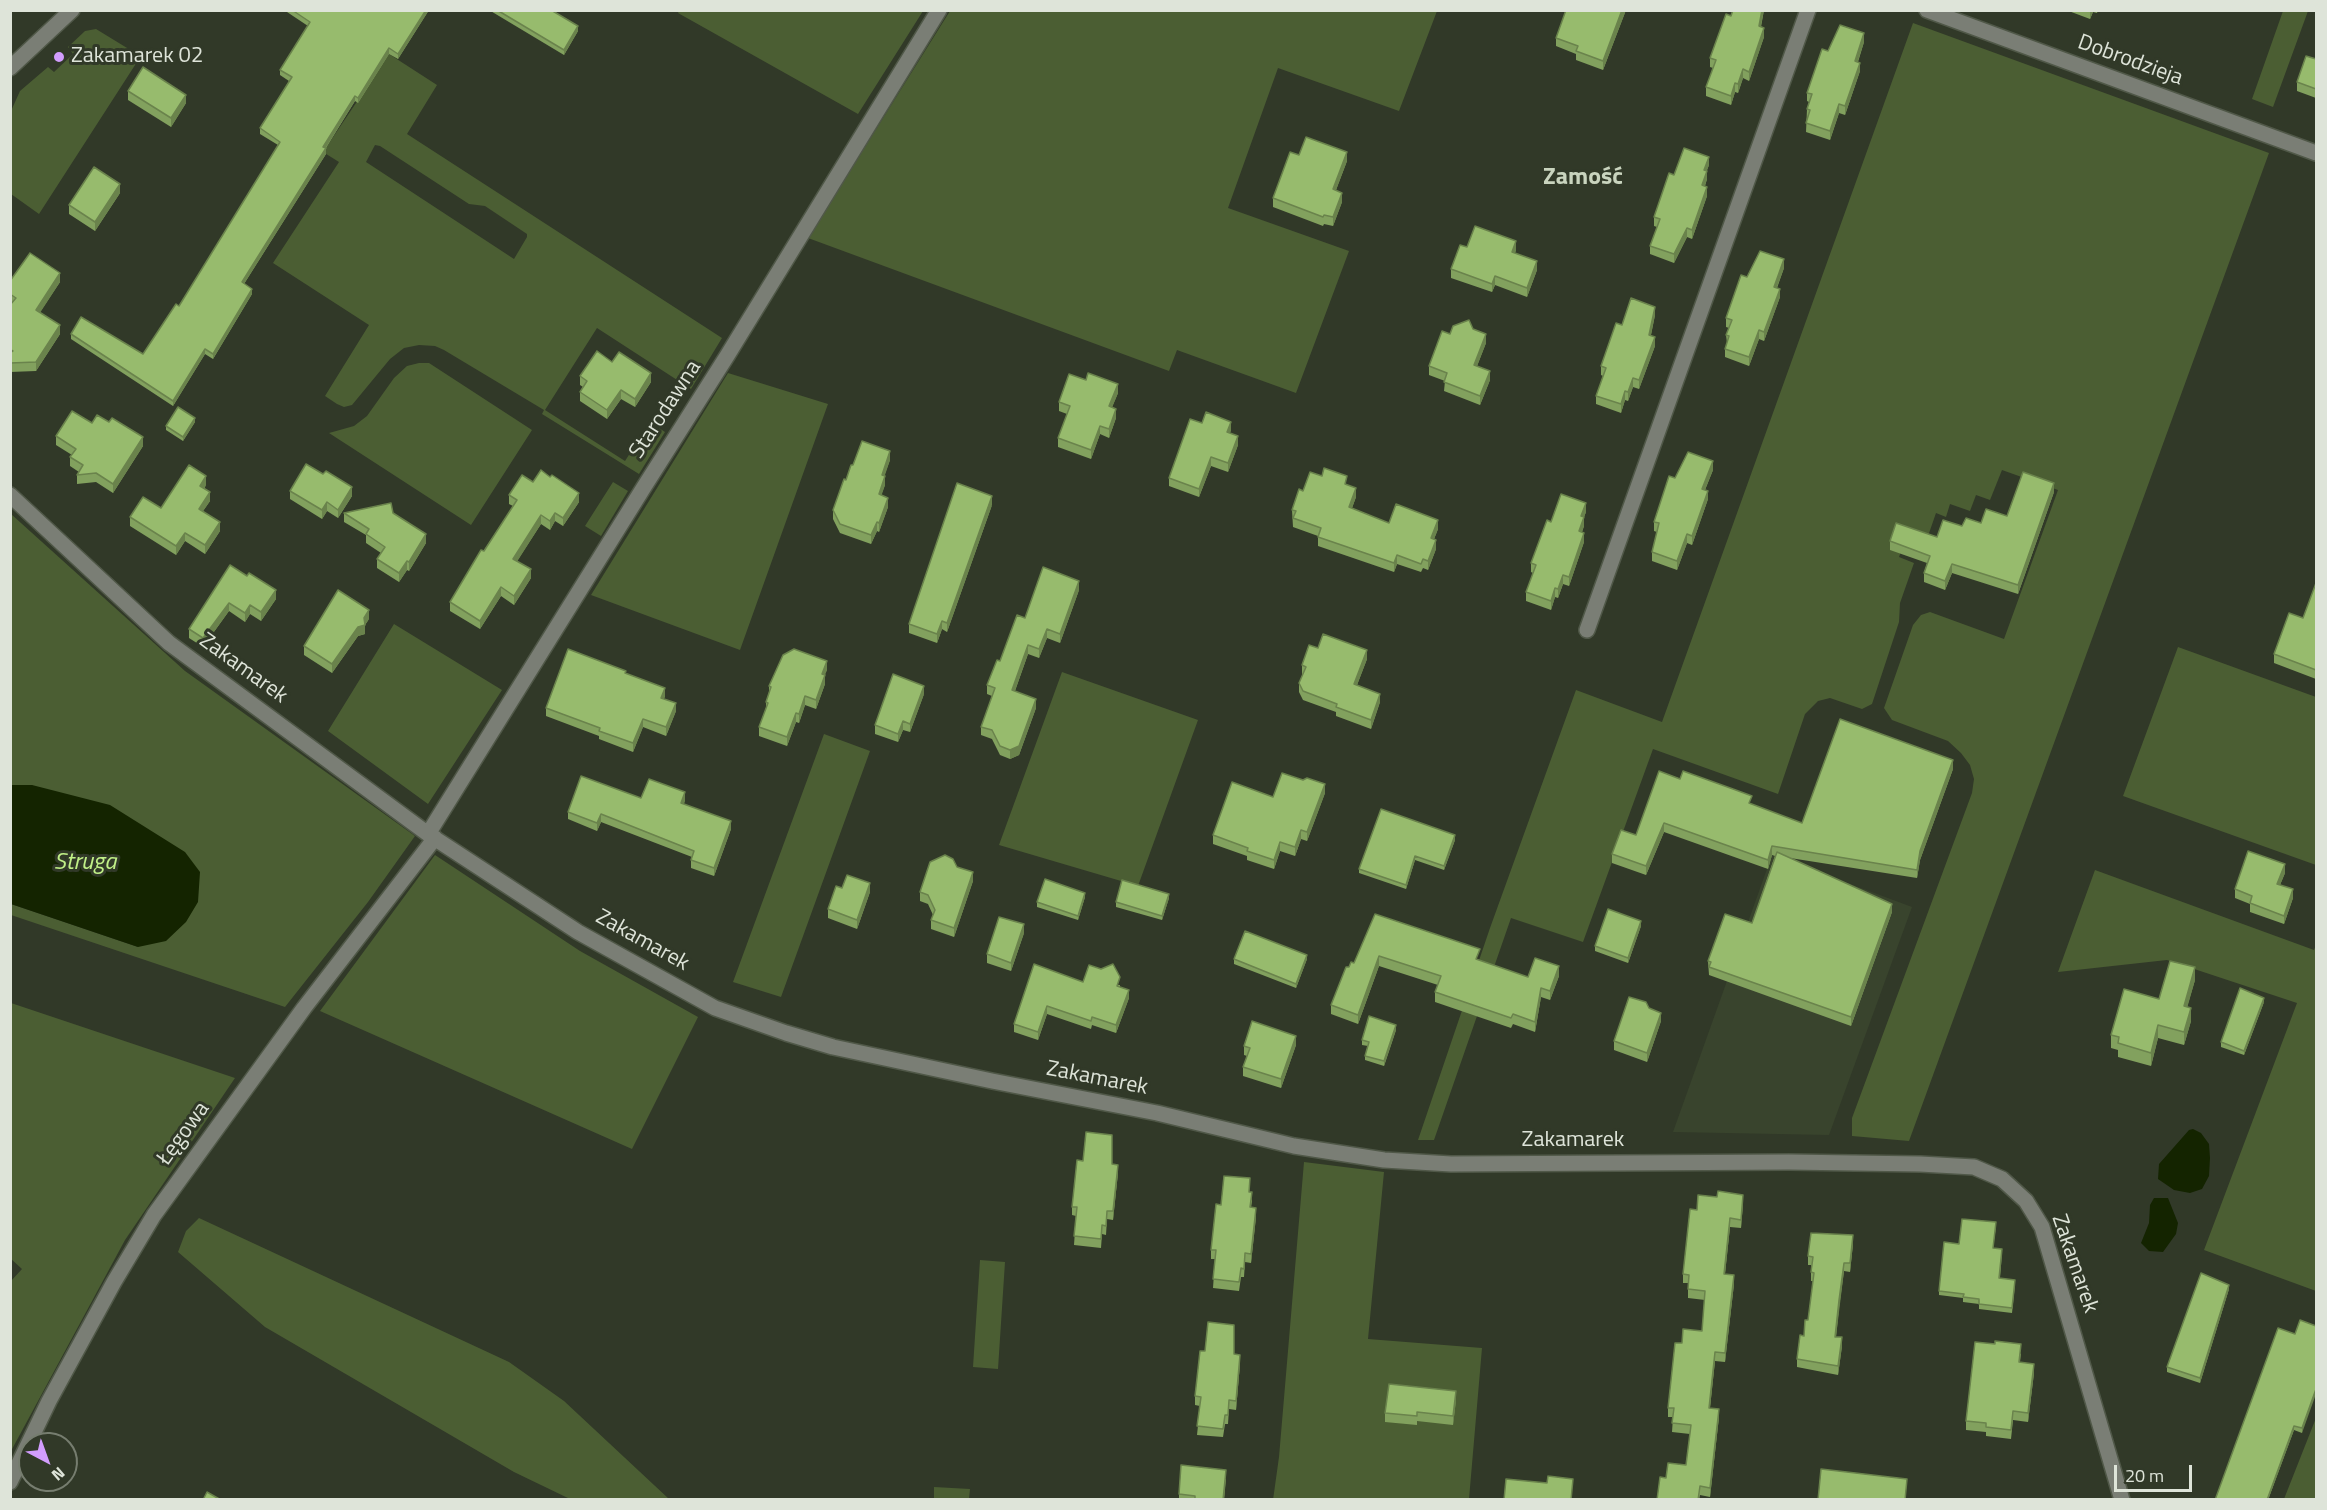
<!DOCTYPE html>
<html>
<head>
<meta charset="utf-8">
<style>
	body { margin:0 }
	#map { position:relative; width:2327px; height:1510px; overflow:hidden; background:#313928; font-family:"Titillium Web",sans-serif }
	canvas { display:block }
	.frame { position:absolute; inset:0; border:12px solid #dee4d9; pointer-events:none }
	.north { position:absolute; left:18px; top:1432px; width:60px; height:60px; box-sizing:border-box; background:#313928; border:2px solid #767d6f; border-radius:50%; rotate:139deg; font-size:16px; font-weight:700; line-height:24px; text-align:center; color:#dee4d9 }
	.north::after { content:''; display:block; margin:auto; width:21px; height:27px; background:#d29dfd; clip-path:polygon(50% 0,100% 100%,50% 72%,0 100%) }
	.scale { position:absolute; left:2114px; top:1465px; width:78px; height:27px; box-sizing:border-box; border:3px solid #dee4d9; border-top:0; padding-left:8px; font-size:18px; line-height:21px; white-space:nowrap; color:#dee4d9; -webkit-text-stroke:4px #313928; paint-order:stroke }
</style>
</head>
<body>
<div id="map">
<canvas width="2327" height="1510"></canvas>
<div class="frame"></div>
<div class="north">N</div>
<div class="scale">20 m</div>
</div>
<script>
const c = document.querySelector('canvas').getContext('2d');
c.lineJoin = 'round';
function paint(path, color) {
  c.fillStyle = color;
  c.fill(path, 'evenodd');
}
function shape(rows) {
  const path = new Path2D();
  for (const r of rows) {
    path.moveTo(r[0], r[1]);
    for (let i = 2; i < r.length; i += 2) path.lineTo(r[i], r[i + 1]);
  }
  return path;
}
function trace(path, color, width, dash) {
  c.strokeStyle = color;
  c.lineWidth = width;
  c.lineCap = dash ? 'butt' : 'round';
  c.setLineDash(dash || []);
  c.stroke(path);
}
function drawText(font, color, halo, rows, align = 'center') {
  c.font = font + ' "Titillium Web",sans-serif';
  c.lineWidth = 6;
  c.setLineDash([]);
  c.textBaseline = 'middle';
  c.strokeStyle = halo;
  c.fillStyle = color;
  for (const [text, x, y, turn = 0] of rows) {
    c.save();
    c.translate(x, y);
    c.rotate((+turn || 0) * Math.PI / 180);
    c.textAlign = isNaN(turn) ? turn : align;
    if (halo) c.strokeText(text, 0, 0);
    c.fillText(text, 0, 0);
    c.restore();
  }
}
const built = shape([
	[1772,855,1912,907,1829,1135,1673,1132]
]);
const green = shape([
	[679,11,679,10,923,11,858,114,678,13],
	[950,11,1437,11,1399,111,1278,68,1228,208,1349,251,1296,393,1177,350,1169,371,808,238],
	[2283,11,2308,11,2273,107,2252,99],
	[1913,23,2269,153,1909,1141,1852,1136,1852,1118,1972,793,1974,779,1970,765,1961,753,1948,741,1892,720,1884,708,1913,625,1921,615,1930,612,2004,639,2058,490,2002,470,1990,500,1976,495,1970,511,1950,504,1946,517,1936,513,1927,539,1908,532,1899,557,1914,563,1900,603,1899,622,1872,704,1862,709,1830,698,1818,701,1805,714,1778,794,1653,749,1583,942,1511,918,1434,1140,1418,1140,1490,928,1576,690,1662,722],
	[96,29,132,51,137,62,39,214,11,194,11,111,20,91,48,67,54,72,73,54,68,47,85,31],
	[389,54,437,85,407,134,722,338,691,389,597,328,545,410,625,461,650,422,665,432,639,474,542,414,544,410,444,350,435,346,419,345,404,348,390,359,352,405,344,407,337,404,325,396,369,325,273,263,339,162,323,152],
	[375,145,380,146,469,204,485,206,527,234,527,237,514,259,366,162],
	[419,363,429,363,532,430,471,525,329,433,354,426,367,416,394,378,407,366],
	[728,373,828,404,740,650,591,595],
	[613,482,628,491,601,536,585,526],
	[11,514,185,671,415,836,368,902,285,1007,11,915,11,904,138,947,32,785,11,785],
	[394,624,502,690,428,804,328,731],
	[2178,647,2316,697,2316,865,2123,796],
	[1062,672,1198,720,1138,886,999,845],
	[824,734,870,751,781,997,733,982],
	[435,855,580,951,698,1017,632,1149,320,1011],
	[2095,870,2314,950,2316,945,2316,1291,2204,1250,2297,1003,2167,960,2058,972],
	[11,1003,235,1078,125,1240,11,1451,11,1281,22,1269,10,1258],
	[1304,1162,1384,1172,1368,1339,1482,1348,1469,1499,1273,1500,1279,1457],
	[199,1218,509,1362,564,1401,669,1499,570,1499,514,1472,265,1327,178,1252,186,1231],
	[980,1260,1005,1262,998,1369,973,1367],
	[2316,1418,2316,1499,2284,1499],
	[934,1487,970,1489,969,1499,934,1499]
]);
const water = shape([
	[11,785,32,785,110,805,185,852,200,872,198,902,186,922,166,941,138,947,11,904],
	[2193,1129,2201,1133,2209,1144,2210,1158,2209,1176,2202,1189,2190,1193,2174,1190,2158,1179,2159,1164,2189,1130],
	[2154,1198,2168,1198,2178,1223,2176,1234,2163,1252,2149,1251,2141,1243,2149,1223,2150,1205]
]);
const minor = shape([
	[1927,10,2316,153],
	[10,68,72,10],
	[10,495,169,643,428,834,578,932,715,1008,786,1033,833,1047,992,1081,1157,1113,1294,1146,1384,1160,1451,1164,1789,1162,1920,1164,1974,1167,2002,1179,2026,1201,2042,1227,2122,1500],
	[1587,630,1808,10],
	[428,834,644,487,727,356,939,10],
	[10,1482,49,1401,114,1282,154,1215,304,1008,435,838]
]);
const wall = shape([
	[284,10,429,10,398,59,389,54,358,103,355,101,326,148,326,154,244,284,252,294,213,359,205,354,173,406,71,339,71,334,143,354,179,306,278,145,260,134,260,128,289,81,280,75,280,70,308,26],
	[489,10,551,10,578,31,564,55],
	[1626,10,1603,70,1576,60,1576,54,1556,46,1556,38],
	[1733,10,1764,10,1761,27,1764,37,1749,81,1743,78,1738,93,1735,92,1731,105,1706,96,1706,87,1713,68,1710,67,1710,58],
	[2066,10,2098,10,2097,13,2093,12,2090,19],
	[1864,42,1858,62,1860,71,1845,115,1839,113,1830,140,1806,132,1807,109,1809,102,1807,101,1807,93,1828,51],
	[2316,59,2316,98,2297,91,2297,82],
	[128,91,186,103,171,127,128,100],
	[1299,155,1347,161,1336,190,1342,202,1333,226,1324,224,1323,226,1273,207,1273,198],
	[1709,165,1707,170,1707,179,1705,186,1707,196,1692,239,1687,237,1674,263,1650,254,1650,246,1657,227,1654,226,1654,217,1674,175],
	[120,193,95,231,69,214,69,205],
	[1467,247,1516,250,1515,253,1537,270,1527,297,1495,285,1492,292,1451,278,1451,269],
	[1784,268,1777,288,1780,297,1764,341,1759,339,1749,366,1725,357,1725,349,1727,343,1726,335,1729,328,1726,327,1726,318,1747,277],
	[10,281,60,282,40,312,60,334,36,371,10,372,10,305,12,304,10,303],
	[1655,315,1651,335,1655,346,1639,389,1633,387,1628,401,1625,400,1621,413,1596,404,1596,396,1603,376,1601,375,1601,366,1622,325],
	[1473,329,1486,343,1477,366,1490,380,1480,405,1444,391,1445,381,1429,375,1429,366,1450,334],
	[612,362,651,382,635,407,621,399,607,419,580,401,580,392,583,387,580,385,580,376],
	[1118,393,1112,407,1116,418,1109,438,1100,434,1091,459,1058,447,1058,438,1067,414,1059,411,1059,402],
	[195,422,183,441,166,430,166,426],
	[92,423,143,446,113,493,96,482,77,484,77,475,79,472,70,466,70,457,72,455,56,445,56,436],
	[1202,423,1231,430,1230,433,1238,445,1228,472,1211,466,1199,497,1169,486,1169,478],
	[890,460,884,476,885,485,881,495,888,507,879,532,877,531,871,544,840,533,833,519,833,510,846,480,853,465],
	[1713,470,1705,490,1708,499,1692,545,1687,543,1677,570,1652,561,1652,552,1657,532,1654,531,1654,522,1675,478],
	[533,482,579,502,563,526,555,521,550,530,541,524,517,561,531,578,514,605,501,596,480,629,450,611,450,602,513,506,509,504,509,495],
	[206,485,204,489,210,501,203,511,220,531,205,554,185,541,176,555,130,526,130,517,161,508],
	[1347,485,1356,497,1352,508,1389,523,1438,529,1434,539,1436,549,1428,570,1423,568,1421,572,1397,564,1394,572,1318,546,1318,536,1293,527,1292,510],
	[290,491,352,496,338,518,327,511,322,519,290,499],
	[2054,492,2018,594,1952,573,1945,590,1924,582,1924,573,1927,563,1890,550,1890,541,1937,537,1962,526,1981,523,2007,516],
	[992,505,947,632,942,629,937,643,909,633,909,624],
	[1586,512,1584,517,1584,526,1582,532,1584,542,1569,586,1563,584,1558,598,1555,597,1551,610,1526,601,1526,592,1533,573,1531,572,1531,563,1551,522],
	[344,513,393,513,426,543,409,571,407,570,399,582,377,568,377,559,381,553,366,543,366,535,344,522],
	[230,565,276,599,261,621,250,614,245,622,229,611,203,647,189,638,189,629],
	[2316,583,2316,679,2274,663,2274,654,2303,618],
	[1079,590,1060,643,1047,638,1039,658,1028,654,1015,691,1036,708,1019,755,1010,759,1000,755,992,739,981,735,981,727,992,696,987,694,987,685,1025,618],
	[369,619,365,625,365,634,358,636,332,673,304,655,304,646],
	[1318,648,1367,659,1357,685,1380,702,1371,729,1336,716,1336,712,1303,700,1299,692,1299,683,1303,675,1302,674,1302,665],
	[827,670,824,675,825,684,816,709,805,705,799,723,796,722,787,746,759,736,759,727,766,708,766,702,769,692,769,686],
	[626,673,665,696,664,699,676,711,666,736,643,727,633,752,599,739,599,736,546,716,546,708],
	[924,694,910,732,903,730,898,742,875,734,875,725],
	[1953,769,1920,860,1917,878,1790,858,1892,912,1851,1026,1709,975,1708,961,1752,923,1775,856,1772,855,1768,869,1664,832,1646,875,1612,863,1612,854,1636,835,1659,771,1802,823],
	[1325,793,1307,841,1301,839,1295,856,1280,851,1274,869,1247,860,1247,856,1213,844,1213,835,1273,797],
	[641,798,685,800,684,804,731,829,714,876,691,868,691,860,692,857,601,822,597,831,568,819,568,812],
	[1455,840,1444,870,1415,860,1406,889,1359,873,1359,869],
	[957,867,973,881,954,937,931,929,931,920,933,915,928,904,920,901,920,892],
	[2285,873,2280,885,2293,898,2284,924,2250,912,2250,904,2235,898,2235,889],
	[842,888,870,892,857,929,828,918,828,909],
	[1085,897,1078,920,1037,907,1037,902],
	[1169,898,1162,920,1116,907,1116,902],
	[1375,914,1479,960,1528,977,1559,976,1550,1000,1541,997,1535,1032,1513,1024,1511,1028,1435,1002,1435,992,1438,985,1379,966,1358,1024,1331,1014,1331,1005,1349,967,1354,963],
	[1641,926,1628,963,1595,951,1595,946],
	[1024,933,1011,971,987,963,987,954],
	[1234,959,1307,959,1296,988,1234,964],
	[2195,980,2187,1007,2191,1021,2184,1045,2158,1038,2151,1066,2118,1057,2118,1050,2111,1048,2111,1035,2159,999],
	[1083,982,1120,985,1120,987,1129,998,1116,1033,1092,1025,1091,1029,1047,1014,1038,1040,1014,1032,1014,1024],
	[2264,1002,2244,1055,2221,1047,2221,1042],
	[1649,1008,1661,1021,1647,1062,1614,1050,1614,1041],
	[1396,1030,1384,1066,1365,1060,1365,1056,1368,1046,1362,1045,1362,1040],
	[1296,1045,1281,1088,1243,1076,1243,1067,1247,1056,1244,1055,1244,1046],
	[1112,1164,1118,1173,1113,1220,1107,1219,1106,1235,1102,1234,1101,1248,1074,1245,1076,1216,1072,1215,1072,1207],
	[1250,1192,1252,1201,1251,1208,1256,1217,1251,1263,1245,1262,1244,1277,1241,1277,1239,1291,1213,1288,1215,1259,1211,1259,1211,1250,1221,1205],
	[1743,1203,1741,1228,1730,1227,1725,1274,1734,1284,1725,1362,1715,1361,1712,1389,1710,1408,1719,1417,1710,1497,1700,1495,1699,1500,1657,1500,1666,1478,1686,1465,1690,1434,1672,1432,1673,1417,1668,1417,1668,1408,1682,1343,1702,1331,1705,1300,1688,1298,1688,1283,1683,1283,1683,1274],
	[1996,1227,1993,1248,2002,1253,2000,1278,2015,1285,2012,1313,1979,1309,1979,1304,1963,1302,1963,1298,1939,1295,1939,1291],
	[1853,1244,1850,1272,1844,1271,1839,1308,1836,1337,1842,1346,1838,1375,1797,1367,1797,1359,1808,1320,1813,1281,1811,1281,1811,1265,1808,1265,1808,1256],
	[2229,1289,2200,1383,2167,1372,2167,1367],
	[2316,1326,2302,1433,2294,1430,2268,1500,2215,1500,2295,1334],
	[2021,1353,2020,1362,2034,1373,2028,1422,2013,1420,2011,1439,1986,1436,1986,1432,1966,1430,1966,1421],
	[1234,1354,1240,1364,1236,1410,1229,1409,1228,1424,1225,1424,1223,1437,1197,1435,1200,1406,1195,1405,1195,1396],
	[1456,1400,1453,1425,1417,1421,1417,1425,1385,1422,1385,1413],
	[1226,1479,1224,1500,1179,1500,1179,1494]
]);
const shadedWall = shape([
	[426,10,429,10,398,59,398,54],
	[1622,10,1626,10,1603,70,1603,61],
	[1762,10,1764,10,1759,35,1759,26],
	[2090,10,2093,10,2093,12,2090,19],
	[578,26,578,31,564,55,564,50],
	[1764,28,1764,37,1749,81,1749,72],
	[1864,33,1864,42,1855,70,1855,61],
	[389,48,389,54,358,103,358,98],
	[1860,63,1860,71,1845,115,1845,106],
	[1743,69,1743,78,1738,93,1738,84],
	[1735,83,1735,92,1731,105,1731,96],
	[186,95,186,103,171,127,171,118],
	[355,96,355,101,323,152,323,147],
	[1839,104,1839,113,1830,140,1830,131],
	[326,148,326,154,242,287,242,282],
	[1347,152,1347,161,1333,198,1333,189],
	[1709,157,1709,165,1704,178,1704,170],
	[1707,171,1707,179,1702,194,1702,185],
	[120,184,120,193,95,231,95,222],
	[1707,187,1707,196,1692,239,1692,230],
	[1342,193,1342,202,1333,226,1333,217],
	[1687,228,1687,237,1674,263,1674,254],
	[1516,241,1516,250,1512,261,1512,252],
	[1784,259,1784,268,1774,295,1774,287],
	[1537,261,1537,270,1527,297,1527,288],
	[60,273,60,282,36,319,36,310],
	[1495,276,1495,285,1492,292,1492,284],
	[252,289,252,294,213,359,213,354],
	[1780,289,1780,297,1764,341,1764,332],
	[1655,307,1655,315,1649,344,1649,335],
	[60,325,60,334,36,371,36,362],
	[1759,330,1759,339,1749,366,1749,357],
	[1486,334,1486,343,1474,374,1474,365],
	[1655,337,1655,346,1639,389,1639,380],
	[205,349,205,354,173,406,173,401],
	[1490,371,1490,380,1480,405,1480,396],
	[651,373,651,382,635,407,635,399],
	[1633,378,1633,387,1628,401,1628,392],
	[1118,384,1118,393,1109,415,1109,406],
	[621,390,621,399,607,419,607,410],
	[1625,391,1625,400,1621,413,1621,404],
	[1116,409,1116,418,1109,438,1109,429],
	[195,418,195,422,183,441,183,437],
	[1231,422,1231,430,1227,441,1227,432],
	[1100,426,1100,434,1091,459,1091,450],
	[1238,436,1238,445,1228,472,1228,463],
	[143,437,143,446,113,493,113,484],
	[890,451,890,460,882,484,882,475],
	[1211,457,1211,466,1199,497,1199,489],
	[1713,461,1713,470,1702,497,1702,489],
	[206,476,206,485,200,495,200,486],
	[885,476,885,485,879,503,879,494],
	[2054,483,2054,492,2018,594,2018,585],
	[352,487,352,496,338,518,338,510],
	[1356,488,1356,497,1349,516,1349,507],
	[1708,491,1708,499,1692,545,1692,536],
	[210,492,210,501,199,517,199,509],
	[579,493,579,502,563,526,563,518],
	[992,496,992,505,947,632,947,623],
	[888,498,888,507,879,532,879,523],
	[327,502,327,511,322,519,322,510],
	[1586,503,1586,512,1581,524,1581,516],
	[555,513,555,521,550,530,550,521],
	[541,515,541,524,513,568,513,559],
	[1584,517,1584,526,1579,540,1579,531],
	[1438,520,1438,529,1431,547,1431,538],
	[220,522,220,531,205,554,205,545],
	[877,522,877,531,871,544,871,535],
	[185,533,185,541,176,555,176,546],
	[1584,533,1584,542,1569,586,1569,577],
	[426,534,426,543,409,571,409,562],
	[1687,534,1687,543,1677,570,1677,561],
	[1436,540,1436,549,1428,570,1428,561],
	[1397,555,1397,564,1394,572,1394,563],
	[407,561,407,570,399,582,399,573],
	[1952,564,1952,573,1945,590,1945,581],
	[531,569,531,578,514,605,514,596],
	[1563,575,1563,584,1558,598,1558,589],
	[1079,581,1079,590,1060,643,1060,634],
	[501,587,501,596,480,629,480,621],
	[1555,588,1555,597,1551,610,1551,601],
	[276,590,276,599,261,621,261,612],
	[229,603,229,611,203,647,203,638],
	[250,605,250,614,245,622,245,613],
	[369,610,369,619,365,625,365,634,358,636,332,673,332,664],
	[942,621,942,629,937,643,937,634],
	[1047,629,1047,638,1039,658,1039,649],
	[1028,645,1028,654,1012,699,1012,690],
	[1367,650,1367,659,1354,693,1354,684],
	[827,661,827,670,822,683,822,674],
	[825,675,825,684,816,709,816,700],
	[924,686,924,694,910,732,910,724],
	[665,688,665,696,661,706,661,698],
	[1380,694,1380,702,1371,729,1371,720],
	[805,696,805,705,799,723,799,714],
	[1036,699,1036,708,1019,755,1010,759,1010,750],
	[676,703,676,711,666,736,666,727],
	[796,713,796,722,787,746,787,737],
	[643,719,643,727,633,752,633,743],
	[903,721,903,730,898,742,898,734],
	[1953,760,1953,769,1920,860,1917,878,1917,870,1920,851],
	[1325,784,1325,793,1307,841,1307,832],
	[685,792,685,800,681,811,681,803],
	[601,814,601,822,597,831,597,823],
	[731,821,731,829,714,876,714,868],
	[1664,823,1664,832,1646,875,1646,866],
	[1301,830,1301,839,1295,856,1295,847],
	[1455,835,1455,840,1444,870,1444,866],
	[1280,842,1280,851,1274,869,1274,860],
	[1772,846,1772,855,1768,869,1768,860],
	[1415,856,1415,860,1406,889,1406,885],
	[2285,864,2285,873,2277,892,2277,884],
	[973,872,973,881,954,937,954,928],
	[870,883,870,892,857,929,857,920],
	[2293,889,2293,898,2284,924,2284,916],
	[1085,893,1085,897,1078,920,1078,916],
	[1169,894,1169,898,1162,920,1162,916],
	[1892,904,1892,912,1851,1026,1851,1017],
	[1641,921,1641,926,1628,963,1628,958],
	[1024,924,1024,933,1011,971,1011,963],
	[1307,955,1307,959,1296,988,1296,984],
	[1379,956,1379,966,1358,1024,1358,1015],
	[1559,966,1559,976,1550,1000,1550,991],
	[2195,967,2195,980,2184,1019,2184,1006],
	[1541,988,1541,997,1535,1032,1535,1022],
	[1129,990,1129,998,1116,1033,1116,1025],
	[2264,998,2264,1002,2244,1055,2244,1051],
	[1047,1006,1047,1014,1038,1040,1038,1032],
	[2191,1008,2191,1021,2184,1045,2184,1032],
	[1661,1013,1661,1021,1647,1062,1647,1053],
	[1396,1025,1396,1030,1384,1066,1384,1061],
	[2158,1025,2158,1038,2151,1066,2151,1053],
	[1296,1036,1296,1045,1281,1088,1281,1079],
	[1118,1165,1118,1173,1113,1220,1113,1211],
	[1743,1195,1743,1203,1741,1228,1741,1220],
	[1256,1208,1256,1217,1251,1263,1251,1254],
	[1730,1218,1730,1227,1724,1283,1724,1274],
	[1853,1235,1853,1244,1850,1272,1850,1263],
	[1844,1263,1844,1271,1835,1345,1839,1300],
	[1734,1275,1734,1284,1725,1362,1725,1353],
	[2229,1285,2229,1289,2200,1383,2200,1378],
	[1842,1337,1842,1346,1838,1375,1838,1366],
	[1715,1352,1715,1361,1709,1417,1709,1408],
	[1240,1355,1240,1364,1236,1410,1236,1401],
	[2034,1364,2034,1373,2028,1422,2028,1413],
	[2316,1389,2316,1394,2302,1433,2302,1428],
	[1456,1391,1456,1400,1453,1425,1453,1416],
	[1719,1409,1719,1417,1710,1497,1710,1488],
	[2294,1426,2294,1430,2268,1500,2267,1500],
	[1226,1470,1224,1500,1223,1500]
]);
const building = shape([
	[292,10,426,10,398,54,389,48,358,98,355,96,323,147,326,148,242,282,252,289,213,354,205,349,173,401,71,334,81,317,143,354,176,304,179,306,280,142,260,128,292,77,280,70,310,22,292,10],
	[497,10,551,10,578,26,564,50,497,10],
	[1566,10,1622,10,1603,61,1576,51,1578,46,1556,38,1566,10],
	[1733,10,1762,10,1759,26,1764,28,1749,72,1743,69,1738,84,1735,83,1731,96,1706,87,1716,60,1710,58,1726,14,1731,16,1733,10],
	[1840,25,1864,33,1855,61,1860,63,1845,106,1839,104,1830,131,1806,123,1810,110,1807,109,1812,94,1807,93,1822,49,1828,51,1840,25],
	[2306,56,2316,59,2316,89,2297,82,2306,56],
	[143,67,186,95,171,118,128,91,143,67],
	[1306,137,1347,152,1333,189,1342,193,1333,217,1324,215,1323,217,1273,198,1290,152,1299,155,1306,137],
	[1684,148,1709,157,1704,170,1707,171,1702,185,1707,187,1692,230,1687,228,1674,254,1650,246,1660,219,1654,217,1669,173,1674,175,1684,148],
	[94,167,120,184,95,222,69,205,94,167],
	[1475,226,1516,241,1512,252,1537,261,1527,288,1495,276,1492,284,1451,269,1460,245,1467,247,1475,226],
	[1760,251,1784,259,1774,287,1780,289,1764,332,1759,330,1749,357,1725,349,1729,336,1726,335,1732,320,1726,318,1741,275,1747,277,1760,251],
	[30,253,60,273,36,310,60,325,36,362,10,363,10,353,13,351,10,349,10,305,16,298,10,294,10,281,30,253],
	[1631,298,1655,307,1649,335,1655,337,1639,380,1633,378,1628,392,1625,391,1621,404,1596,396,1606,368,1601,366,1616,323,1622,325,1631,298],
	[1469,320,1473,329,1486,334,1474,365,1490,371,1480,396,1444,382,1447,373,1429,366,1442,331,1450,334,1453,326,1469,320],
	[597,351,612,362,619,352,651,373,635,399,621,390,607,410,580,392,587,381,580,376,597,351],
	[1088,373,1118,384,1109,406,1116,409,1109,429,1100,426,1091,450,1058,438,1070,406,1059,402,1069,374,1086,380,1088,373],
	[178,407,195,418,183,437,166,426,178,407],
	[72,411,92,423,97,415,109,422,112,418,143,437,113,484,96,473,77,475,83,465,70,457,76,449,56,436,72,411],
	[1206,412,1231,422,1227,432,1238,436,1228,463,1211,457,1199,489,1169,478,1190,419,1202,423,1206,412],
	[862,441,890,451,882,475,885,476,879,494,888,498,879,523,877,522,871,535,840,524,833,510,844,479,846,480,851,465,853,465,862,441],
	[1688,452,1713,461,1702,489,1708,491,1692,536,1687,534,1677,561,1652,552,1659,523,1654,522,1669,476,1675,478,1688,452],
	[306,464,323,474,326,471,352,487,338,510,327,502,322,510,290,491,306,464],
	[189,465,206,476,200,486,210,492,199,509,220,522,205,545,185,533,176,546,130,517,143,497,161,508,189,465],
	[1324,468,1347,476,1345,484,1356,488,1349,507,1389,523,1396,504,1438,520,1431,538,1436,540,1428,561,1423,559,1421,564,1397,555,1394,563,1318,537,1321,528,1293,518,1296,511,1292,510,1299,489,1303,491,1310,472,1322,476,1324,468],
	[541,470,550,477,552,475,579,493,563,518,555,513,550,521,541,515,513,559,531,569,514,596,501,587,480,621,450,602,481,550,484,551,517,500,509,495,522,475,533,482,541,470],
	[2023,472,2054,483,2018,585,1952,564,1945,581,1924,573,1930,556,1890,541,1896,523,1937,537,1943,520,1962,526,1966,518,1981,523,1986,509,2007,516,2023,472],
	[957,483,992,496,947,623,942,621,937,634,909,624,957,483],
	[1561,494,1586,503,1581,516,1584,517,1579,531,1584,533,1569,577,1563,575,1558,589,1555,588,1551,601,1526,592,1536,565,1531,563,1547,520,1551,522,1561,494],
	[391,503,393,513,426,534,409,562,407,561,399,573,377,559,385,547,366,534,369,529,344,513,391,503],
	[230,565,247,576,249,573,276,590,261,612,250,605,245,613,229,603,203,638,189,629,230,565],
	[1043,567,1079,581,1060,634,1047,629,1039,649,1028,645,1012,690,1036,699,1019,746,1010,750,1000,746,992,730,981,727,995,688,987,685,997,660,1000,661,1017,615,1025,618,1043,567],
	[2316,583,2316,670,2274,654,2289,613,2303,618,2316,583],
	[338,590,369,610,364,618,365,625,358,627,332,664,304,646,338,590],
	[1323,634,1367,650,1354,684,1380,694,1371,720,1336,707,1337,704,1303,691,1299,683,1306,667,1302,665,1309,645,1318,648,1323,634],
	[568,649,626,671,625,673,665,688,661,698,676,703,666,727,643,719,633,743,599,731,600,728,546,708,568,649],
	[794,649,827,661,822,674,825,675,816,700,805,696,799,714,796,713,787,737,759,727,768,703,766,702,771,687,769,686,783,655,794,649],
	[893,674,924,686,910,724,903,721,898,734,875,725,893,674],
	[1840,719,1953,760,1920,851,1917,870,1772,846,1768,860,1664,823,1646,866,1612,854,1621,830,1636,835,1659,771,1680,779,1683,771,1733,789,1752,796,1749,803,1802,823,1840,719],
	[1282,773,1303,780,1307,778,1325,784,1307,832,1301,830,1295,847,1280,842,1274,860,1247,851,1248,848,1213,835,1232,782,1273,797,1282,773],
	[581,776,641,798,649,779,685,792,681,803,731,821,714,868,691,860,694,851,601,814,597,823,568,812,581,776],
	[1381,809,1455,835,1444,866,1415,856,1406,885,1359,869,1381,809],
	[2248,851,2285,864,2277,884,2293,889,2284,916,2250,903,2252,896,2235,889,2248,851],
	[1777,852,1892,904,1851,1017,1709,967,1711,962,1708,961,1725,914,1752,923,1777,852],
	[945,855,953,859,957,867,973,872,954,928,931,920,935,910,928,895,920,892,930,862,945,855],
	[847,875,870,883,857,920,828,909,836,886,842,888,847,875],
	[1045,879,1085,893,1078,916,1037,902,1045,879],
	[1122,880,1169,894,1162,916,1116,902,1122,880],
	[1608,909,1641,921,1628,958,1595,946,1608,909],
	[1375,914,1480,949,1476,959,1528,977,1535,958,1559,966,1550,991,1541,988,1535,1022,1513,1014,1511,1018,1435,992,1441,976,1379,956,1358,1015,1331,1005,1346,967,1349,967,1351,962,1354,963,1375,914],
	[999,917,1024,924,1011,963,987,954,999,917],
	[1245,931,1307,955,1296,984,1234,959,1245,931],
	[2170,961,2195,967,2184,1006,2191,1008,2184,1032,2158,1025,2151,1053,2118,1043,2119,1037,2111,1035,2124,989,2159,999,2170,961],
	[1034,964,1083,982,1089,965,1101,969,1113,964,1120,977,1117,986,1129,990,1116,1025,1092,1017,1091,1021,1047,1006,1038,1032,1014,1024,1034,964],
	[2240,988,2264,998,2244,1051,2221,1042,2240,988],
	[1629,997,1646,1002,1649,1008,1661,1013,1647,1053,1614,1041,1629,997],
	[1369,1016,1396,1025,1384,1061,1365,1056,1369,1042,1362,1040,1369,1016],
	[1252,1021,1296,1036,1281,1079,1243,1067,1250,1048,1244,1046,1252,1021],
	[1086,1132,1112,1135,1112,1164,1118,1165,1113,1211,1107,1211,1106,1226,1102,1225,1101,1239,1074,1236,1077,1207,1072,1207,1077,1160,1083,1161,1086,1132],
	[1224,1176,1250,1178,1249,1192,1252,1192,1250,1207,1256,1208,1251,1254,1245,1253,1244,1269,1241,1268,1239,1282,1213,1279,1216,1250,1211,1250,1216,1204,1221,1205,1224,1176],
	[1718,1191,1743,1195,1741,1220,1730,1218,1724,1274,1734,1275,1725,1353,1715,1352,1709,1408,1719,1409,1710,1488,1700,1486,1698,1500,1657,1500,1660,1477,1666,1478,1668,1463,1686,1465,1691,1425,1672,1423,1674,1408,1668,1408,1675,1343,1682,1343,1683,1329,1702,1331,1705,1291,1688,1289,1689,1275,1683,1274,1690,1209,1697,1210,1698,1195,1717,1197,1718,1191],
	[1962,1219,1996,1222,1993,1248,2002,1249,1999,1278,2015,1280,2012,1308,1979,1304,1979,1299,1963,1297,1964,1294,1939,1291,1944,1242,1959,1244,1962,1219],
	[1811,1233,1853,1235,1850,1263,1844,1263,1839,1300,1835,1337,1842,1337,1838,1366,1797,1359,1800,1335,1804,1336,1805,1320,1808,1320,1814,1273,1811,1272,1813,1257,1808,1256,1811,1233],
	[2201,1273,2229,1285,2200,1378,2167,1367,2201,1273],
	[2300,1320,2316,1326,2316,1389,2302,1428,2294,1426,2267,1500,2215,1500,2278,1328,2295,1334,2300,1320],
	[1208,1322,1234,1325,1234,1354,1240,1355,1236,1401,1229,1400,1228,1415,1225,1415,1223,1429,1197,1426,1201,1397,1195,1396,1200,1351,1205,1351,1208,1322],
	[1995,1341,2021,1344,2019,1362,2034,1364,2028,1413,2013,1411,2011,1430,1986,1427,1986,1423,1966,1421,1975,1342,1995,1344,1995,1341],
	[1389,1384,1456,1391,1453,1416,1417,1412,1417,1416,1385,1413,1389,1384],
	[1181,1465,1226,1470,1223,1500,1195,1500,1195,1496,1179,1494,1181,1465],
	[1821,1469,1907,1479,1905,1500,1818,1500,1821,1469],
	[1548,1476,1573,1479,1571,1500,1504,1500,1506,1479,1547,1483,1548,1476],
	[207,1492,221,1500,203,1500,207,1492]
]);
const markers = [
	[59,57,6,"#d29dfd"]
];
const poiNames = [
	["Zakamarek 02",71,57]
];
const streetNames = [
	["Dobrodzieja",2130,61,20],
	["Starodawna",666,410,-57],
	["Zakamarek",243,669,36],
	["Zakamarek",642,941,29],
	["Zakamarek",1097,1079,11],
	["Łęgowa",184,1134,-54],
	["Zakamarek",1573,1141],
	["Zakamarek",2074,1264,71]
];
const neighbourhoodNames = [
	["Zamość",1583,178]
];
const waterNames = [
	["Struga",85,863]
];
paint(built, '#39442d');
paint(green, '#4b5e33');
paint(water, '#142400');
trace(minor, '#505848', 18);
trace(minor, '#7a7e75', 15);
paint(wall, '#82a15e');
paint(shadedWall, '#6a834c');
paint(building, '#97bb6d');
trace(building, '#6a834c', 1.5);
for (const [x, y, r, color] of markers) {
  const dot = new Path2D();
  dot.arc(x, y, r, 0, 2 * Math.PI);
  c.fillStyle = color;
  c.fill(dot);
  trace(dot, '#313928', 2);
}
drawText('22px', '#dee4d9', '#313928', poiNames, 'left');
drawText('22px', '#dee4d9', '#313928', streetNames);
drawText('bold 24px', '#c9d4be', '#313928', neighbourhoodNames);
drawText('italic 24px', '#c1f088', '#313928', waterNames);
</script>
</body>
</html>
